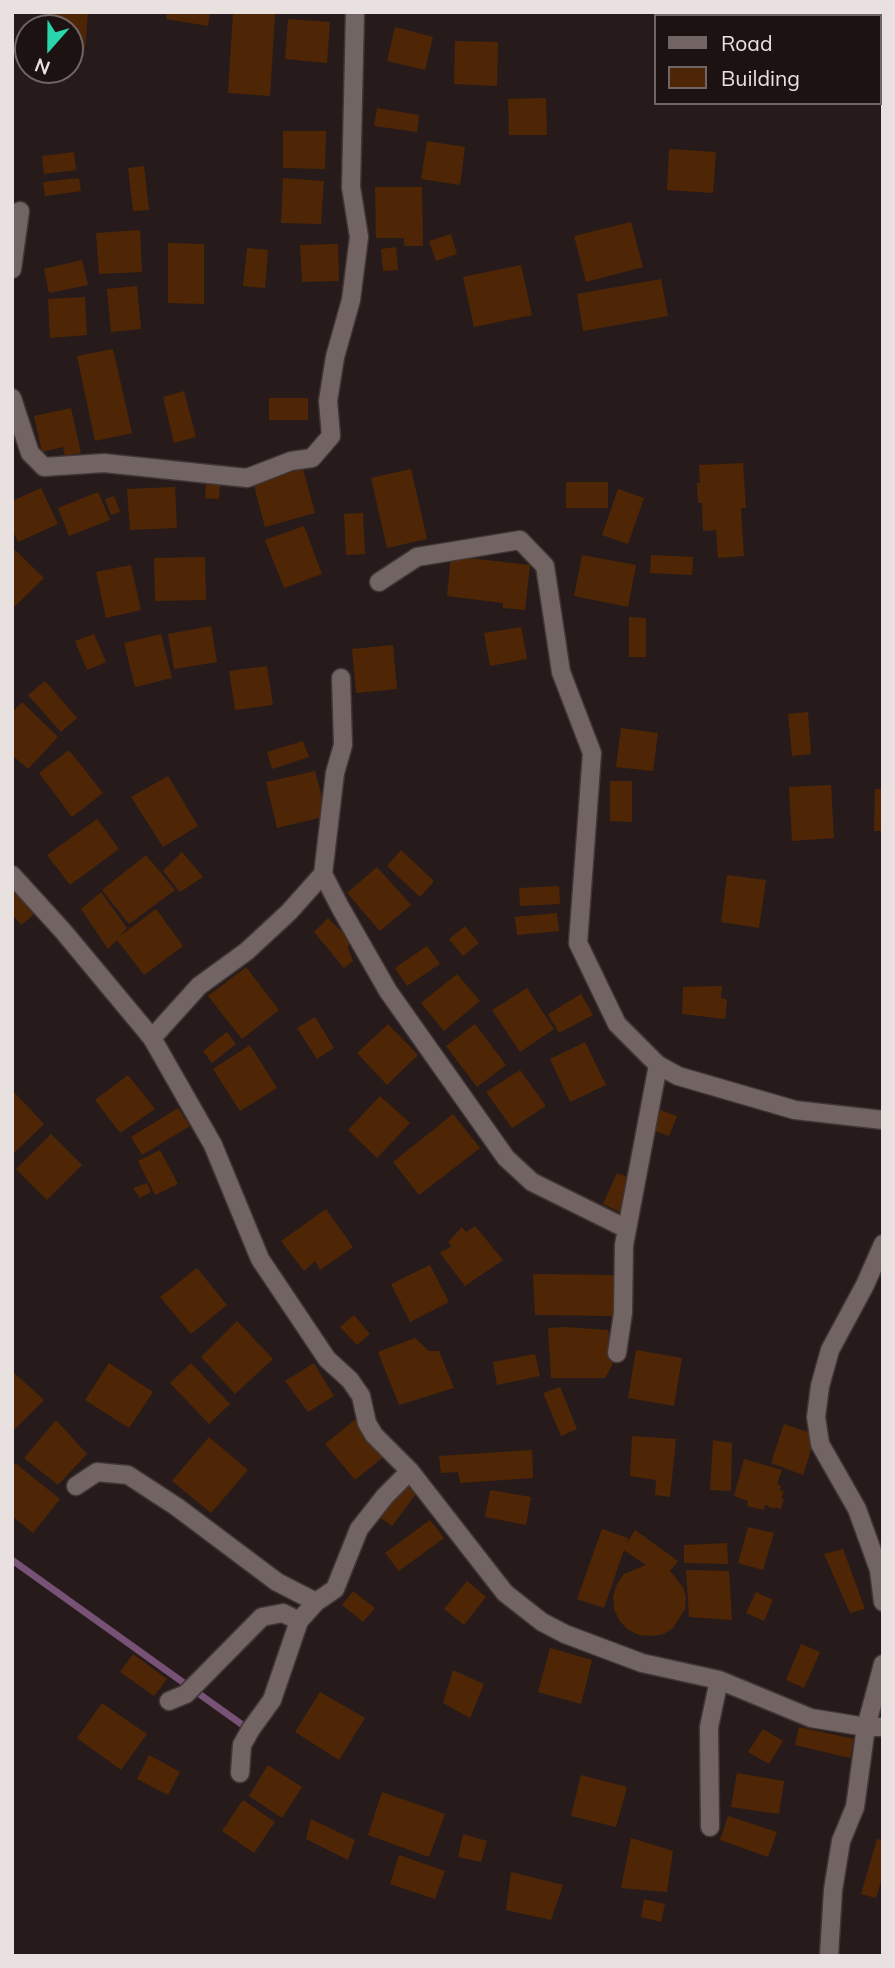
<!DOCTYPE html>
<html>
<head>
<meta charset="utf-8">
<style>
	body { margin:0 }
	#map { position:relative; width:895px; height:1968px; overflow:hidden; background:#261b1a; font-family:Mulish,sans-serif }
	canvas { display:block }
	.frame { position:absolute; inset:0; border:14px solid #e9e1e0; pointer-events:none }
	.legend { position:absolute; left:654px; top:14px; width:228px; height:91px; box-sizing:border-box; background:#1c1211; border:2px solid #6e6564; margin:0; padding:9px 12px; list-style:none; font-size:21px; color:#e9e1e0 }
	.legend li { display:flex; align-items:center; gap:14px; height:35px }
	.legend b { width:35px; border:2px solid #6e6564 }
	.north { position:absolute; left:14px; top:14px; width:70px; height:70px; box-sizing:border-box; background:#1c1211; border:2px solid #6e6564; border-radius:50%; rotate:201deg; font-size:19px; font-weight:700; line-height:28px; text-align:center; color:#e9e1e0 }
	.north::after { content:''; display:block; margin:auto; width:24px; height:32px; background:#29d5ad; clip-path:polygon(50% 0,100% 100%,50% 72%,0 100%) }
</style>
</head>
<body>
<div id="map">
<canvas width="895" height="1968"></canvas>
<div class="frame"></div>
<ul class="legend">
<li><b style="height:9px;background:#726463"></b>Road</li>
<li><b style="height:19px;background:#4e2605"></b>Building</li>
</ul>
<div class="north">N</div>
</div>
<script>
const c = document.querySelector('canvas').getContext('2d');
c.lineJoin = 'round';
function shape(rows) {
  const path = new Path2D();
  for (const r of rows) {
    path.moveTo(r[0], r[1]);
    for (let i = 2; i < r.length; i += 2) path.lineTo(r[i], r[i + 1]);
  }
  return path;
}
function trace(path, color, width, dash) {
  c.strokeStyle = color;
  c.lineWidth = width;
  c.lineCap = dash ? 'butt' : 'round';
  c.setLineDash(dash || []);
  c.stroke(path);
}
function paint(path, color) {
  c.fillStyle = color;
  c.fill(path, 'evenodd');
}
const stream = shape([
	[12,1560,251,1731]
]);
const building = shape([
	[44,12,88,12,85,48,70,46,70,28,42,28],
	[167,12,210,12,208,26,166,19],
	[233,12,275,14,270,96,228,93],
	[288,19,330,22,327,63,285,59],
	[395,27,433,37,425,70,387,61],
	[455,41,498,42,497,86,454,84],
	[546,98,547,135,509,135,508,99],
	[377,108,419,115,417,132,374,126],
	[283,131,326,131,325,169,283,168],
	[427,141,465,147,460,185,421,179],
	[669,149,716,152,713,193,667,190],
	[74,152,76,170,44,174,42,156],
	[144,166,149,210,133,211,128,168],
	[79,178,81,191,45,196,43,182],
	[283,178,324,181,321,224,281,223],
	[375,187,422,187,423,246,404,246,404,238,376,238],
	[631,222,643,267,586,282,574,236],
	[140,230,142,272,99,274,96,233],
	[451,234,457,254,436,261,429,241],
	[168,243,204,244,204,304,168,303],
	[338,244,339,281,302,282,300,245],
	[396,247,398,270,383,271,381,249],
	[247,248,268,250,265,288,243,286],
	[82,260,88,285,49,293,44,269],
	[521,265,532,315,474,327,463,277],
	[661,279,668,316,583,331,577,294],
	[137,286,141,329,111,332,107,289],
	[85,297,87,335,50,338,48,299],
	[113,349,132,433,95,441,77,356],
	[184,391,196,437,174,443,163,397],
	[269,398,308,398,308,420,269,420],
	[71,408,81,453,65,456,63,447,42,452,34,416],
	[743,463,746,508,741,508,744,556,718,558,716,530,703,531,702,503,698,503,697,483,700,483,699,465],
	[303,469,315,513,265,527,253,482],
	[411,469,427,539,387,548,371,478],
	[566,482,608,482,608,508,566,508],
	[206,484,220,485,219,499,205,498],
	[175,487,177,528,130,530,127,489],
	[41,488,58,524,18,542,12,529,12,501],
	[618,489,644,498,628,544,602,535],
	[98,492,110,520,69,536,58,508],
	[114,496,120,512,111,515,105,499],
	[363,513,365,554,346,555,344,514],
	[304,526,322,574,284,588,265,540],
	[15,550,44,578,12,609,12,553],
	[582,555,636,565,628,607,574,596],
	[651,555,693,557,692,575,650,573],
	[451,556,530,565,525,610,503,608,503,603,447,596],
	[205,557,206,600,155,601,154,558],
	[131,565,141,610,106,618,96,572],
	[629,617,646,618,646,657,629,657],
	[211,626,217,662,174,669,168,634],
	[521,627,527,659,490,666,484,633],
	[94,634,106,662,87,670,75,641],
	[161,634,172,678,135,687,124,643],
	[393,645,397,689,356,693,352,649],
	[267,666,273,705,235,710,229,671],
	[45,681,77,718,61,732,28,695],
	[22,702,58,737,28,769,12,755,12,713],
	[808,712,811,754,792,756,788,714],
	[621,728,658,733,653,771,616,767],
	[303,741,309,757,272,769,267,752],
	[69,750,103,793,72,817,39,773],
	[315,771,327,816,277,828,266,782],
	[168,776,198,826,163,847,131,797],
	[610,781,632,781,632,822,610,821],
	[831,785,834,838,792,841,789,787],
	[875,789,883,789,883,831,874,831],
	[97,819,119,849,70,885,47,855],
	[401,850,434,881,420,897,387,866],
	[182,852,203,877,180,892,163,871],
	[146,855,175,890,129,924,102,890],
	[377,867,411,905,380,931,347,893],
	[727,875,766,880,759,928,721,922],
	[12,885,36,913,21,925,12,914],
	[559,886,560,904,520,906,519,888],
	[101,892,127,928,120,936,156,909,183,946,144,975,117,940,108,949,81,909],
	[557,913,559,931,517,935,515,917],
	[328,918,350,940,348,948,353,961,344,968,314,932],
	[465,926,479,943,463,956,449,939],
	[427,946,440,964,407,986,395,968],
	[246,967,279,1010,242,1039,208,996],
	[457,974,480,1001,444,1031,421,1003],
	[722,986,721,998,727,1000,725,1019,682,1014,683,987],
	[527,988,554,1029,520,1052,492,1010],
	[581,994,593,1015,559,1033,548,1014],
	[315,1017,334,1048,317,1059,297,1028],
	[388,1024,418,1055,387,1085,357,1053],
	[475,1024,506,1065,477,1087,446,1046],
	[227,1032,236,1044,212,1063,203,1051],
	[585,1042,606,1085,570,1102,550,1059],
	[250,1045,277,1088,240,1111,213,1069],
	[520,1070,546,1106,512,1128,486,1092],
	[128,1075,155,1109,120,1133,95,1100],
	[12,1090,44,1124,12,1155],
	[380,1096,410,1123,377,1158,348,1130],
	[178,1108,190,1126,142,1155,131,1137],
	[660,1110,677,1116,669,1136,652,1130],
	[453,1114,480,1148,419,1195,393,1162],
	[51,1134,82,1165,47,1200,16,1169],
	[160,1150,178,1184,155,1195,138,1161],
	[617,1173,635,1180,620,1212,603,1204],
	[147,1183,151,1192,140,1198,133,1188],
	[326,1209,353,1247,320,1270,315,1261,304,1271,281,1241],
	[475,1226,503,1260,465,1286,440,1253,452,1246,448,1242,462,1227,466,1232],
	[430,1265,449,1302,410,1322,391,1284],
	[197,1268,227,1305,191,1334,160,1297],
	[533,1274,613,1275,613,1316,535,1315],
	[354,1315,370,1334,357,1345,340,1327],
	[237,1321,273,1359,235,1394,201,1357],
	[565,1327,608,1330,616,1358,605,1378,551,1378,548,1328],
	[415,1338,429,1351,439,1351,454,1388,399,1405,378,1352],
	[636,1350,682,1358,674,1406,628,1398],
	[535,1354,540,1376,497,1385,493,1362],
	[109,1363,153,1392,129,1428,85,1400],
	[191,1363,230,1404,209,1424,170,1383],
	[314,1363,334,1396,308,1412,285,1381],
	[12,1371,44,1400,12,1432],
	[560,1387,577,1429,561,1436,543,1393],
	[357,1418,387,1454,355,1480,325,1444],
	[56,1420,87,1454,58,1485,24,1458],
	[784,1424,816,1435,803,1475,771,1463],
	[632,1436,676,1439,670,1497,655,1495,656,1480,630,1476],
	[209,1437,248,1470,211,1513,172,1481],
	[713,1440,732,1443,731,1491,710,1490],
	[532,1450,533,1478,460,1483,458,1472,441,1473,439,1456],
	[744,1459,782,1470,777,1484,781,1486,780,1490,784,1492,781,1498,784,1499,781,1509,775,1507,775,1509,765,1505,764,1510,747,1506,748,1501,734,1496],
	[15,1463,60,1499,33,1533,12,1516,12,1467],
	[406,1479,419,1490,392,1526,378,1516],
	[490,1490,531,1497,526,1525,485,1517],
	[430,1520,444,1538,399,1571,385,1553],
	[748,1527,774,1533,763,1570,738,1563],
	[602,1529,628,1538,627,1543,635,1530,678,1561,670,1571,683,1587,686,1597,685,1609,673,1628,664,1634,651,1636,639,1635,627,1629,619,1620,614,1609,613,1596,617,1584,624,1574,646,1565,624,1550,604,1608,577,1599],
	[727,1543,728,1564,684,1563,684,1545],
	[843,1549,865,1609,850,1613,824,1554],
	[686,1570,729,1571,732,1620,689,1617],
	[467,1581,486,1597,464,1625,444,1609],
	[353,1591,375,1608,363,1622,342,1605],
	[756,1592,773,1600,764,1621,746,1613],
	[801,1644,820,1652,804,1688,786,1680],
	[550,1648,592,1660,581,1704,538,1692],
	[133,1654,167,1679,154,1696,120,1672],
	[453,1670,484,1684,470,1718,443,1703],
	[320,1692,365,1718,339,1760,295,1732],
	[102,1703,147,1734,121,1770,77,1738],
	[799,1727,854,1739,850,1758,795,1745],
	[763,1729,783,1741,769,1764,748,1752],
	[149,1755,180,1772,168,1795,137,1779],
	[268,1765,302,1787,282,1818,249,1796],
	[737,1773,784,1781,779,1814,731,1807],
	[581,1775,627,1787,616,1827,571,1816],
	[382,1792,445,1814,429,1857,368,1835],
	[243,1800,275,1822,254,1853,222,1831],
	[728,1816,777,1832,768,1857,720,1840],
	[311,1819,355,1840,348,1860,306,1839],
	[463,1834,487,1841,481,1862,458,1857],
	[631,1838,673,1851,667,1892,621,1888],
	[877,1839,883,1840,883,1875,876,1898,861,1894],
	[399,1855,445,1871,435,1899,390,1884],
	[511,1872,563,1885,551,1920,506,1910],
	[644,1899,665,1904,661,1922,641,1917]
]);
const minor = shape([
	[12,269,20,211],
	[12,398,30,453,44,467,104,463,247,478,291,461,312,458,331,436,328,401,335,357,351,300,359,237,351,187,355,12],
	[379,582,417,557,520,540,545,566,561,672,592,753,578,943,617,1024,658,1065,678,1076,795,1110,883,1120],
	[341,678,343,745,335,773,323,874,340,907,388,991,506,1158,532,1182,627,1229],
	[12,875,63,931,152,1038,213,1145,260,1259,327,1359,350,1380,361,1396,367,1423,374,1435,410,1471,505,1593,542,1622,565,1634,642,1663,719,1680,811,1718,866,1727,883,1727],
	[152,1038,199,986,247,951,289,912,323,874],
	[883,1244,865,1285,830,1350,820,1386,816,1417,820,1444,857,1509,879,1570,883,1602],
	[617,1353,623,1313,624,1245,658,1065],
	[76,1486,97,1472,128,1475,177,1507,277,1582,316,1602],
	[169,1701,186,1694,262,1617,283,1613,299,1621],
	[240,1773,242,1745,251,1729,272,1700,299,1621,316,1602,335,1589,359,1529,385,1496,410,1471],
	[710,1827,709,1727,719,1680],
	[829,1956,833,1890,841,1841,855,1807,866,1727,883,1664]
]);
trace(stream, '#775176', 7);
paint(building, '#4e2605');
trace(minor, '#3f3635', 21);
trace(minor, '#726463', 18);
</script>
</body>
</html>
